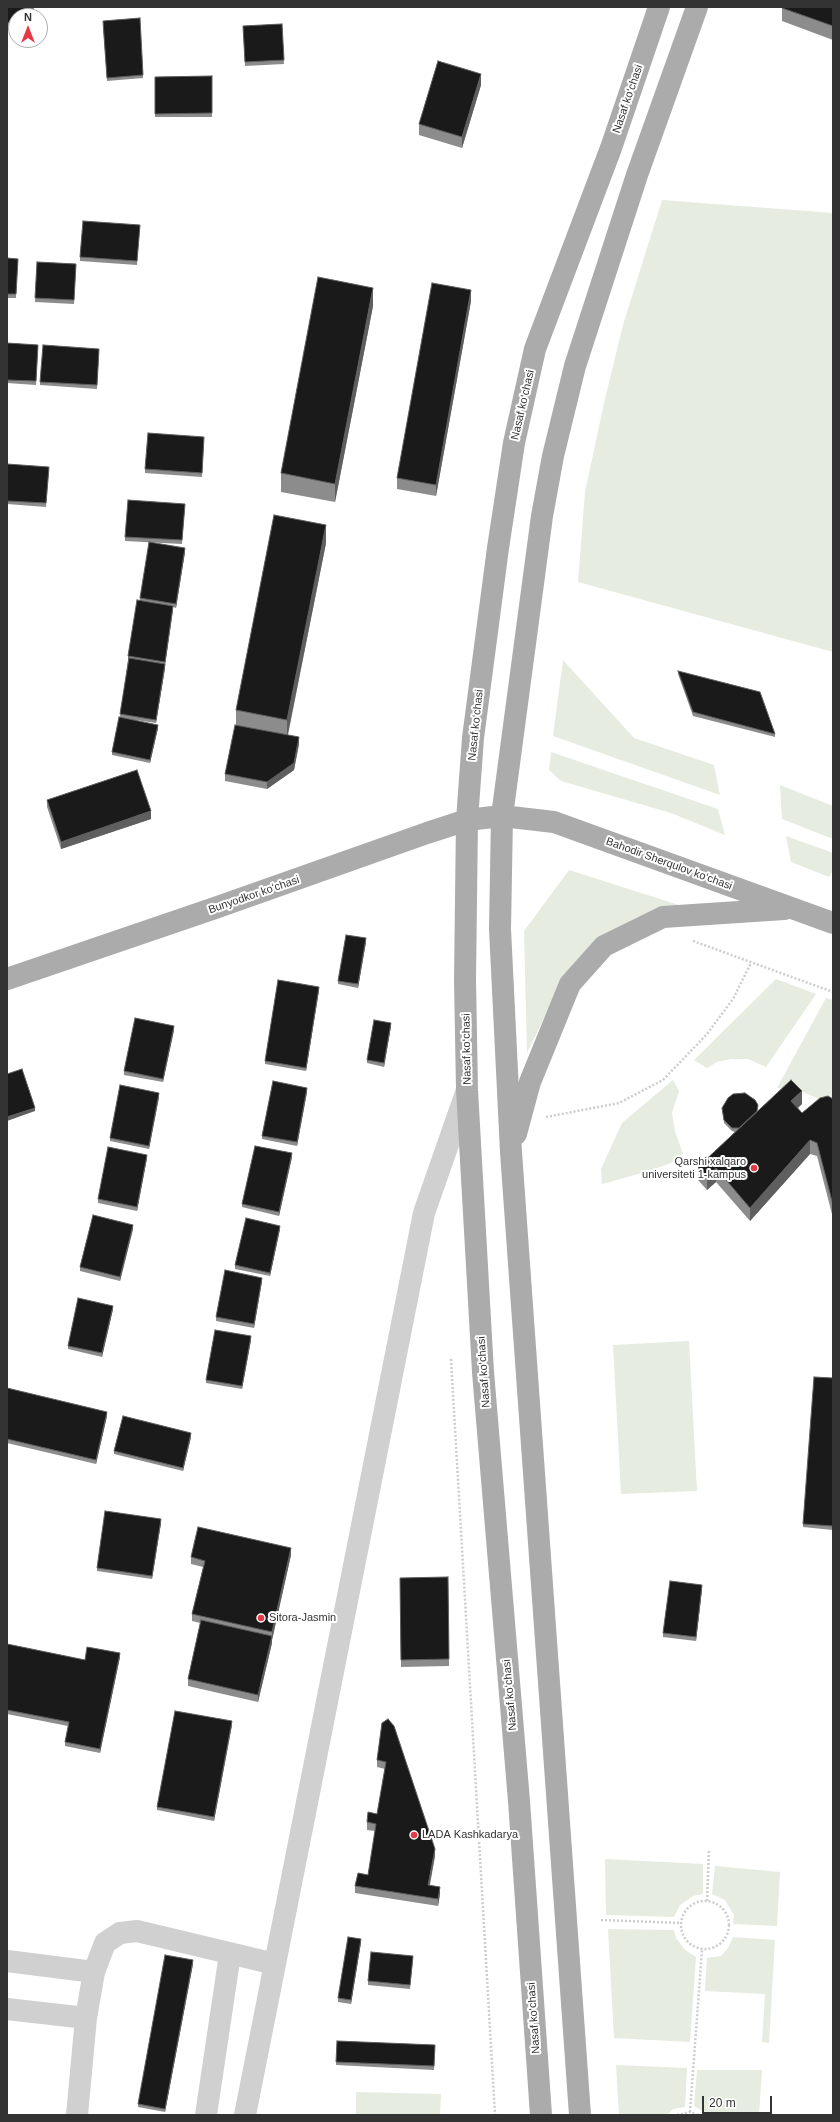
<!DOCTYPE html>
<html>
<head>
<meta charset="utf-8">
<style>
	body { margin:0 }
	#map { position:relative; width:840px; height:2122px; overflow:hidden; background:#fff; font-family:Arial,sans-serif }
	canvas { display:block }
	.frame { position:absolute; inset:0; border:8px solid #333; pointer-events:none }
	.north { position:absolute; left:8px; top:8px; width:40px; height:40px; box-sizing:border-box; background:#fff; border:1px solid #adadad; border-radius:50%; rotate:0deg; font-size:11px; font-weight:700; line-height:16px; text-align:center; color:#333 }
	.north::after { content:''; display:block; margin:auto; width:14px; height:18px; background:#e63946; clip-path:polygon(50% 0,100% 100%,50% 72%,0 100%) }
	.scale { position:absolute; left:702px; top:2096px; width:70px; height:18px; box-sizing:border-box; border:2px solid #333; border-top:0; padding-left:5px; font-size:12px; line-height:14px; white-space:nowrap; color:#333; -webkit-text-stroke:3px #fff; paint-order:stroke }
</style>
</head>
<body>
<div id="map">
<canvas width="840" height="2122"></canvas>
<div class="frame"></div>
<div class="north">N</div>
<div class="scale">20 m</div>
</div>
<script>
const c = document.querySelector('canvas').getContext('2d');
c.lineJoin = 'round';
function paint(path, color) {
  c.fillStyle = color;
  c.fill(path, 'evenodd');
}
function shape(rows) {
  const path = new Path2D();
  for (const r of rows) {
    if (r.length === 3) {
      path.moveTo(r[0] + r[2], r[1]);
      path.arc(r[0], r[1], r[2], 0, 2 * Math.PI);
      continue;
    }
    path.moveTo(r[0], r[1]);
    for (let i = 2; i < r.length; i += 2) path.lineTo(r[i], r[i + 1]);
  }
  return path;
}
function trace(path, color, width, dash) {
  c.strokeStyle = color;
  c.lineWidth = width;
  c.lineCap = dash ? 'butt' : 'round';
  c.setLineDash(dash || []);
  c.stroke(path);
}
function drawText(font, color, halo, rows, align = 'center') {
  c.font = font + ' Arial,sans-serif';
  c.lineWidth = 4;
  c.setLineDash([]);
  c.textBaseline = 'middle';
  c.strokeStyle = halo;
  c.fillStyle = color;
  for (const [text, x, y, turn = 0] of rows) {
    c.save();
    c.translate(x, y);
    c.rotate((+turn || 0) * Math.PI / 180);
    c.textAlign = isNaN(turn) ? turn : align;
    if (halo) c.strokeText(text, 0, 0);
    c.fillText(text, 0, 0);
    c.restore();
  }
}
const green = shape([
	[662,200,833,213,833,652,578,582,585,492,604,403,623,325],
	[563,660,634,738,714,765,720,795,553,736],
	[551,752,718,809,725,835,671,813,561,781,549,770],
	[780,785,833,806,833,839,782,819],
	[786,836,833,853,833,870,829,877,791,862],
	[569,870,682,906,636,918,601,939,563,979,527,1053,524,931],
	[776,979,816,994,766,1067,748,1059,731,1059,717,1062,707,1068,694,1060],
	[826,998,833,1000,833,1105,798,1090,777,1088],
	[673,1080,679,1091,672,1113,675,1131,683,1154,671,1163,649,1171,602,1184,601,1169,622,1123],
	[689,1341,697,1491,621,1494,613,1345],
	[605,1859,703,1864,703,1894,693,1896,680,1905,674,1917,606,1915],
	[715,1866,780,1872,777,1926,733,1924,734,1915,725,1900,712,1894],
	[608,1929,674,1930,676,1938,685,1950,696,1957,690,2042,614,2038],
	[733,1937,775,1940,769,2043,762,2042,765,1994,705,1991,707,1958,721,1956,728,1948],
	[616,2065,687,2068,685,2107,673,2109,667,2115,619,2115],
	[697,2070,762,2070,759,2115,709,2115,694,2106],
	[356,2092,441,2094,440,2115,356,2115]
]);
const path = shape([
	[693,941,833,992],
	[546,1117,619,1103,663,1080,707,1034,733,999,751,963],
	[451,1359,495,2115],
	[705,1925,24],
	[707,1901,709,1849],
	[601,1920,681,1923],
	[690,2112,702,1950],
	[677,2115,690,2112,699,2115]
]);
const minor = shape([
	[7,1961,94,1972],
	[7,2009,86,2018,94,1972,105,1943,120,1933,137,1931,275,1964],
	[77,2115,86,2018],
	[206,2115,230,1954],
	[245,2115,424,1213,467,1090]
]);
const major = shape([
	[7,979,215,908,427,833,467,820,502,816,554,822,833,923],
	[516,1134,530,1082,570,984,604,946,663,917,784,909],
	[541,2115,519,1801,483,1372,467,1090,465,980,467,820,473,738,498,548,514,443,535,349,611,148,659,7],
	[580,2115,511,1152,500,929,502,816,542,516,553,456,575,366,637,175,697,7]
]);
const wall = shape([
	[7,7,34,7,33,16,16,16,16,27,7,26],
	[833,7,833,40,782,21,782,8],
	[282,24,284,64,245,66,243,26],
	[103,25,143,75,143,78,107,81],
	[212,76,212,117,155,117,155,77],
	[481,85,462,148,419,135,419,124],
	[140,225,137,265,80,261,80,257],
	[7,258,18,259,16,298,7,298],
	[37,262,76,264,74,304,35,302],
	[471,301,436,496,397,489,397,478],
	[373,306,335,502,281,492,281,473],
	[7,343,38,345,36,385,7,383],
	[99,352,97,389,40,385,40,382],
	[204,440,202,477,145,473,145,469],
	[7,464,49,470,46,507,7,504],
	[185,504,182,544,125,541,125,537],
	[326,543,288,735,299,744,294,770,267,789,225,781,225,774,236,725,236,710],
	[185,552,176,608,173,607,165,664,165,668,156,723,136,720,158,728,150,763,112,755,112,752,120,717,128,660,128,656,140,598],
	[678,671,775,734,775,737,693,716,678,674],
	[47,800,151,819,61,849,47,807],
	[366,942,358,988,338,984,338,981],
	[319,990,306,1071,265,1064,265,1061],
	[391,1026,384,1067,367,1063,367,1060],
	[174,1030,163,1082,124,1075,124,1071],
	[307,1092,297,1146,262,1139,262,1136],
	[159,1097,149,1149,110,1141,110,1138],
	[833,1099,833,1218,817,1156,810,1154,750,1221,716,1182,707,1190,698,1180,698,1167,735,1132,732,1131,724,1123,722,1108,758,1111,802,1104,798,1108,802,1113],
	[292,1157,279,1216,242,1207,242,1204],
	[147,1158,137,1211,98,1203,98,1199],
	[133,1229,120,1281,80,1271,80,1267],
	[280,1229,270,1276,235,1269,235,1265],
	[262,1281,254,1328,216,1321,216,1317],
	[113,1309,102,1357,68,1349,68,1346],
	[251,1340,242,1389,206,1383,206,1380],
	[833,1378,833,1530,803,1527,803,1524],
	[7,1388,107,1416,96,1464,7,1443],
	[191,1437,183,1471,114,1454,114,1451],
	[161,1523,152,1579,97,1571,97,1568],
	[291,1555,272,1640,272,1643,258,1702,188,1686,188,1679,200,1623,192,1621,192,1614,203,1567,191,1564,191,1557],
	[448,1577,449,1666,401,1667,400,1578],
	[702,1589,696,1641,663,1637,663,1633],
	[7,1644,85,1660,120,1657,100,1753,65,1746,65,1742,68,1726,7,1714],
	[382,1723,435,1856,430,1885,440,1894,438,1906,355,1893,355,1886,368,1875,375,1831,367,1830,367,1822,377,1814,385,1769,377,1767,377,1760],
	[232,1725,214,1821,157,1810,157,1807],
	[361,1942,351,2004,338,2002,338,1998],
	[413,1960,410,1989,368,1985,368,1981],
	[193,1964,165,2112,138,2107,138,2104],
	[337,2041,435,2045,434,2070,336,2065]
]);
const shadedWall = shape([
	[481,74,481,85,462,148,462,137],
	[373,288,373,306,335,502,335,484],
	[471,290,471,301,436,496,436,485],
	[326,525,326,543,287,738,287,720],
	[185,548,185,552,176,608,176,604],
	[173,606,173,610,165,666,165,662],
	[165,664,165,668,156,723,156,720],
	[158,725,158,728,150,763,150,760],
	[299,737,299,744,294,770,267,789,267,782],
	[151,811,151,819,61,849,61,842],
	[366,938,366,942,358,988,358,984],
	[319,987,319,990,306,1071,306,1068],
	[391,1023,391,1026,384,1067,384,1063],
	[174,1026,174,1030,163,1082,163,1079],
	[307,1088,307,1092,297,1146,297,1142],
	[802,1091,802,1104,791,1114,791,1101],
	[159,1093,159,1097,149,1149,149,1146],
	[35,1108,35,1111,7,1121,7,1117],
	[810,1140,810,1154,750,1221,750,1208],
	[292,1153,292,1157,279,1216,279,1212],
	[147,1155,147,1158,137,1211,137,1207],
	[716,1168,716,1182,707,1190,707,1176],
	[133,1225,133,1229,120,1281,120,1277],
	[280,1226,280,1229,270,1276,270,1273],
	[262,1278,262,1281,254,1328,254,1324],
	[113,1306,113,1309,102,1357,102,1353],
	[251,1336,251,1340,242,1389,242,1386],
	[107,1412,107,1416,96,1464,96,1460],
	[191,1433,191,1437,183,1471,183,1468],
	[161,1519,161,1523,152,1579,152,1576],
	[291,1548,291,1555,272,1640,272,1632],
	[702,1585,702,1589,696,1641,696,1637],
	[272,1636,272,1643,258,1702,258,1695],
	[120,1653,120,1657,100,1753,100,1749],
	[232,1721,232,1725,214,1821,214,1817],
	[435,1849,435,1856,428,1892,428,1885],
	[440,1887,440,1894,438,1906,438,1899],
	[361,1939,361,1942,351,2004,351,2000],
	[193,1960,193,1964,165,2112,165,2109]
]);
const building = shape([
	[7,7,33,7,32,16,16,16,16,24,7,22,7,7],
	[783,7,833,7,833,26,782,8,783,7],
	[140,18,143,75,107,78,103,21,140,18],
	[282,24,284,60,245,62,243,26,282,24],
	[438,61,481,74,462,137,419,124,438,61],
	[212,76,212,113,155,114,155,77,212,76],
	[83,221,140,225,137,261,80,257,83,221],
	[7,258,18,259,16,294,7,294,7,258],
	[37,262,76,264,74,300,35,298,37,262],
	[318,277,373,288,335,484,281,473,318,277],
	[432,283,471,290,436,485,397,478,432,283],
	[7,343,38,345,36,381,7,380,7,343],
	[43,345,99,349,97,385,40,382,43,345],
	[148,433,204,437,202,473,145,469,148,433],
	[7,464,49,467,46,503,7,501,7,464],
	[128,500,185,504,182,540,125,537,128,500],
	[274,515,326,525,287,720,236,710,274,515],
	[149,542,185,548,176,604,140,598,149,542],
	[137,600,173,606,165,662,128,656,137,600],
	[129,658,165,664,156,720,120,714,129,658],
	[678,671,760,692,775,734,693,712,678,671],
	[119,717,158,725,150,760,112,752,119,717],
	[235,725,299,737,294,763,267,782,225,774,235,725],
	[137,770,151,811,61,842,47,800,137,770],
	[346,935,366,938,358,984,338,981,346,935],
	[278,980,319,987,306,1068,265,1061,278,980],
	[135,1018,174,1026,163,1079,124,1071,135,1018],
	[374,1020,391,1023,384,1063,367,1060,374,1020],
	[22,1069,35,1108,7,1117,7,1074,22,1069],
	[791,1080,802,1091,791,1101,802,1113,820,1098,828,1096,833,1099,833,1205,817,1143,810,1140,750,1208,716,1168,707,1176,698,1167,791,1080],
	[273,1081,307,1088,297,1142,262,1136,273,1081],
	[120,1085,159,1093,149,1146,110,1138,120,1085],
	[745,1093,755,1100,758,1105,757,1111,739,1128,732,1128,724,1120,722,1108,728,1098,733,1094,745,1093],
	[255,1146,292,1153,279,1212,242,1204,255,1146],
	[108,1147,147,1155,137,1207,98,1199,108,1147],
	[93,1215,133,1225,120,1277,80,1267,93,1215],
	[246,1218,280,1226,270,1273,235,1265,246,1218],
	[225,1270,262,1278,254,1324,216,1317,225,1270],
	[78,1298,113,1306,102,1353,68,1346,78,1298],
	[215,1330,251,1336,242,1386,206,1380,215,1330],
	[814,1377,833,1378,833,1526,803,1524,814,1377],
	[7,1388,107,1412,96,1460,7,1439,7,1388],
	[123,1416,191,1433,183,1468,114,1451,123,1416],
	[105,1511,161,1519,152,1576,97,1568,105,1511],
	[198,1527,291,1548,272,1632,192,1614,205,1561,191,1557,198,1527],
	[448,1577,449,1659,401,1660,400,1578,448,1577],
	[670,1581,702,1585,696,1637,663,1633,670,1581],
	[201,1620,272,1636,258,1695,188,1679,201,1620],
	[7,1644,85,1660,87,1647,120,1653,100,1749,65,1742,69,1722,7,1710,7,1644],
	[175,1711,232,1721,214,1817,157,1807,175,1711],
	[388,1719,394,1726,435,1849,428,1885,440,1887,438,1899,355,1886,358,1873,368,1875,376,1824,367,1822,368,1812,377,1814,386,1762,377,1760,382,1723,388,1719],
	[348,1937,361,1939,351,2000,338,1998,348,1937],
	[371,1952,413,1956,410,1985,368,1981,371,1952],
	[165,1955,193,1960,165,2109,138,2104,165,1955],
	[337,2041,435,2045,434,2066,336,2062,337,2041]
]);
const markers = [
	[754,1168,4,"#e63946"],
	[261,1618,4,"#e63946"],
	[414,1835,4,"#e63946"]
];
const streetNames = [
	["Nasaf ko‘chasi",628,99,-71],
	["Nasaf ko‘chasi",523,405,-77],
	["Nasaf ko‘chasi",476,725,-84],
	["Bahodir Sherqulov ko‘chasi",669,864,20],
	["Bunyodkor koʻchasi",254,895,-19],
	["Nasaf ko‘chasi",467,1049,-91],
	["Nasaf ko‘chasi",484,1372,-94],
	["Nasaf ko‘chasi",510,1695,-95],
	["Nasaf ko‘chasi",534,2018,-94]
];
const poiNames = [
	["Qarshi xalqaro",746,1162,"right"],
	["universiteti 1-kampus",746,1175,"right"],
	["Sitora-Jasmin",269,1618],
	["LADA Kashkadarya",422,1835]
];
paint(green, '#e6ecdf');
trace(path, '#cdcdcd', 2.5, [2, 2]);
trace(minor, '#d0d0d0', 22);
trace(major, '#ababab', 22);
paint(wall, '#8c8c8c');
paint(shadedWall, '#5f5f5f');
paint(building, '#1a1a1a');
trace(building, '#5f5f5f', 1);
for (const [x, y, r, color] of markers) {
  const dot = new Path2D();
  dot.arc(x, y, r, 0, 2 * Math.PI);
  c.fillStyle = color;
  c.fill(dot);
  trace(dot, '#fff', 1.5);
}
drawText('11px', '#333', '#fff', streetNames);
drawText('11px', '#333', '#fff', poiNames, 'left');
</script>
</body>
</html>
